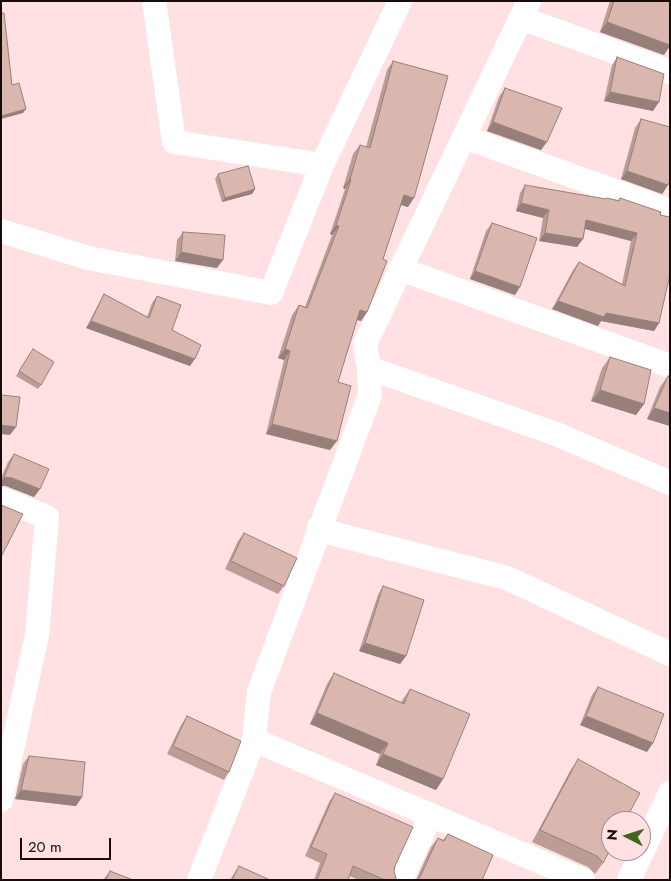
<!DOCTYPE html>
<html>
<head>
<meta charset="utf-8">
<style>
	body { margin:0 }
	#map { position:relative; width:671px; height:881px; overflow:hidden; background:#ffe1e4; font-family:Jost,sans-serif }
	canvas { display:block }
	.frame { position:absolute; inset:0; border:2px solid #170b0c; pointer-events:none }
	.north { position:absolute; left:601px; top:811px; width:50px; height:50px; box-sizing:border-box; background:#ffe1e4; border:1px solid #a28b8e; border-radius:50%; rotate:275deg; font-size:14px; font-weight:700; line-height:20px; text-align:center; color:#170b0c }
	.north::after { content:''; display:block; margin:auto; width:18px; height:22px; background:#42641b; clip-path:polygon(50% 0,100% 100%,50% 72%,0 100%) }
	.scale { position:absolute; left:20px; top:838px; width:91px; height:22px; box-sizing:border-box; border:2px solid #170b0c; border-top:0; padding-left:6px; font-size:15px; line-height:18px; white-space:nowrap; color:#170b0c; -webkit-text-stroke:4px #ffe1e4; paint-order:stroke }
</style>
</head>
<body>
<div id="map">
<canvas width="671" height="881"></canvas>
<div class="frame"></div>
<div class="north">N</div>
<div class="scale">20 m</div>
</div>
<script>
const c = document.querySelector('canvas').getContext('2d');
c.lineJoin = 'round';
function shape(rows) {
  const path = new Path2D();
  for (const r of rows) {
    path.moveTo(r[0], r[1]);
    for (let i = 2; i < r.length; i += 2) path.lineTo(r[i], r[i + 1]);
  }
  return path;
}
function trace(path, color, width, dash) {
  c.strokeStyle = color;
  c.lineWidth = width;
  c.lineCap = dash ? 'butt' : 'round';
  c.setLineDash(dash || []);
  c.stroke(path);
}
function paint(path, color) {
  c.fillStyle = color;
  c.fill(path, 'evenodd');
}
const minor = shape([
	[154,1,174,142,322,165,400,1],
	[521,18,670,72],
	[464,137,670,211],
	[1,231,88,258,271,293,322,165],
	[400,269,670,366],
	[369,368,556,434,670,483],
	[1,499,47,517,37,635,1,800],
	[319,527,319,530,507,578,670,654],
	[254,740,583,880],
	[199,880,254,740,259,692,370,395,369,368,365,344,529,1],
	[401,880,431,815],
	[629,880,670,793]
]);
const wall = shape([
	[610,1,670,1,664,55,600,32],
	[617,57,653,111,604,101,612,65],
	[393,61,408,207,401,205,383,259,367,312,361,321,357,320,338,382,330,450,266,434,284,360,278,358,292,315,299,305,305,307,332,235,330,234,345,189,343,188,353,154,360,145,366,147,387,70],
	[505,88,541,150,487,131,499,97],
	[641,119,668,185,662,194,621,179,635,128],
	[218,174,255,189,252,194,222,202,215,179],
	[525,185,606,199,607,198,618,200,620,198,660,215,659,323,654,331,601,321,598,326,552,309,573,270,579,262,622,284,631,241,585,229,583,239,577,247,539,241,543,218,516,211,520,193],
	[492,223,515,295,470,279,486,231],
	[183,232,217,268,175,261,177,240],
	[104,294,147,317,152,303,157,296,172,330,190,366,86,328,100,301],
	[30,353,41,385,38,389,16,376],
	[610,357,644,404,636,415,591,401,602,368],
	[668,376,670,426,647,419,660,387],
	[14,454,40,489,34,497,6,486,1,486,1,478,8,462],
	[244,533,284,586,278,594,225,569,238,541],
	[383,586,406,656,400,664,359,651,378,595],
	[334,673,401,702,410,689,443,779,436,790,376,765,380,754,310,724,327,684],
	[598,687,647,752,580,725,592,695],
	[187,716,229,772,224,780,167,754,181,725],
	[29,756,82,797,76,806,15,799,23,764],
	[578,759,603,863,595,874,588,867,532,842,570,771],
	[335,793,395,866,394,872,396,878,397,880,358,880,350,876,348,880,314,880,320,863,305,856,329,802],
	[448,834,482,880,416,880,431,847,438,838,443,840],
	[239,866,270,880,230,880,233,875],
	[110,871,133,880,103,880]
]);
const shadedWall = shape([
	[607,22,670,45,670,46,664,55,600,32],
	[610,92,659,102,653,111,604,101],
	[26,109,23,113,1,119,1,116],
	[493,122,547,142,541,150,487,131],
	[627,171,668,185,662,194,621,179],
	[350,179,351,180,345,189,343,188],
	[255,189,252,194,222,202,225,198],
	[404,195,414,198,408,207,398,204],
	[521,203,549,210,543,218,516,211],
	[586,220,637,233,631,241,581,228],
	[336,225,339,226,332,235,330,234],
	[545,233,583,239,577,247,539,241],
	[181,252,223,260,217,268,175,261],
	[475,271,520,287,515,295,470,279],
	[558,301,606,313,659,323,654,331,601,321,598,326,552,309],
	[360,310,367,312,361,321,354,319],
	[91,321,195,359,190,366,86,328],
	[285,349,290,351,284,360,278,358],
	[600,390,644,404,636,415,591,401],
	[654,408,670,413,670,426,647,419],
	[272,424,337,441,330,450,266,434],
	[1,425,16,427,10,435,1,434],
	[4,477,12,478,40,489,34,497,6,486,1,486,1,481],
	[365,643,406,656,400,664,359,651],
	[317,713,388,743,380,754,310,724],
	[586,716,653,743,647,752,580,725],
	[383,754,443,779,436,790,376,765],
	[21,790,82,797,76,806,15,799]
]);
const building = shape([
	[614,1,670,1,670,45,607,22,614,1],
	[1,13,4,13,12,85,19,83,26,109,1,116,1,13],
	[617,57,664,74,659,102,610,92,617,57],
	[393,61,448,76,414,198,404,195,383,259,387,261,367,312,360,310,338,382,351,386,337,441,272,424,290,351,285,349,299,305,307,308,339,226,336,225,351,180,350,179,360,145,370,148,393,61],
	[505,88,562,108,547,142,493,122,505,88],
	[641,119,670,127,670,180,668,185,627,171,641,119],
	[248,166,255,189,225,198,218,174,248,166],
	[525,185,606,199,607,198,619,201,620,198,661,212,660,215,670,217,670,274,659,323,606,313,604,317,558,301,579,262,625,286,637,233,586,220,583,239,545,233,549,210,521,203,525,185],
	[492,223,537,238,520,287,475,271,492,223],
	[183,232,225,235,223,260,181,252,183,232],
	[104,294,149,318,157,296,181,305,172,330,201,345,195,359,91,321,104,294],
	[33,349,54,362,41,385,19,371,33,349],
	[610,357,651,370,644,404,600,390,610,357],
	[668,376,670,377,670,413,654,408,668,376],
	[1,395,20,397,16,427,1,425,1,395],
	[14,454,49,469,40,489,12,478,4,477,14,454],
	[1,505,23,514,1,557,1,505],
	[244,533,297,558,284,586,231,561,244,533],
	[383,586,424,600,406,656,365,643,383,586],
	[334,673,404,704,410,689,470,714,443,779,383,754,388,743,317,713,334,673],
	[598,687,664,714,653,743,586,716,598,687],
	[187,716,241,741,229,772,173,746,187,716],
	[29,756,85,762,82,797,21,790,29,756],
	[578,759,640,793,625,821,611,821,611,848,603,863,597,856,540,830,578,759],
	[335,793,413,827,395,866,394,872,396,878,397,880,385,880,353,866,348,880,317,880,327,854,311,847,335,793],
	[448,834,493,855,482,880,417,880,420,877,438,838,444,841,448,834],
	[239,866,270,880,232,880,239,866],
	[110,871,133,880,106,880,110,871]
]);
trace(minor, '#fff', 24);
paint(wall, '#bb9d96');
paint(shadedWall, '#98807a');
paint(building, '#d9b7ae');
trace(building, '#98807a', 1);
</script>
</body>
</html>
